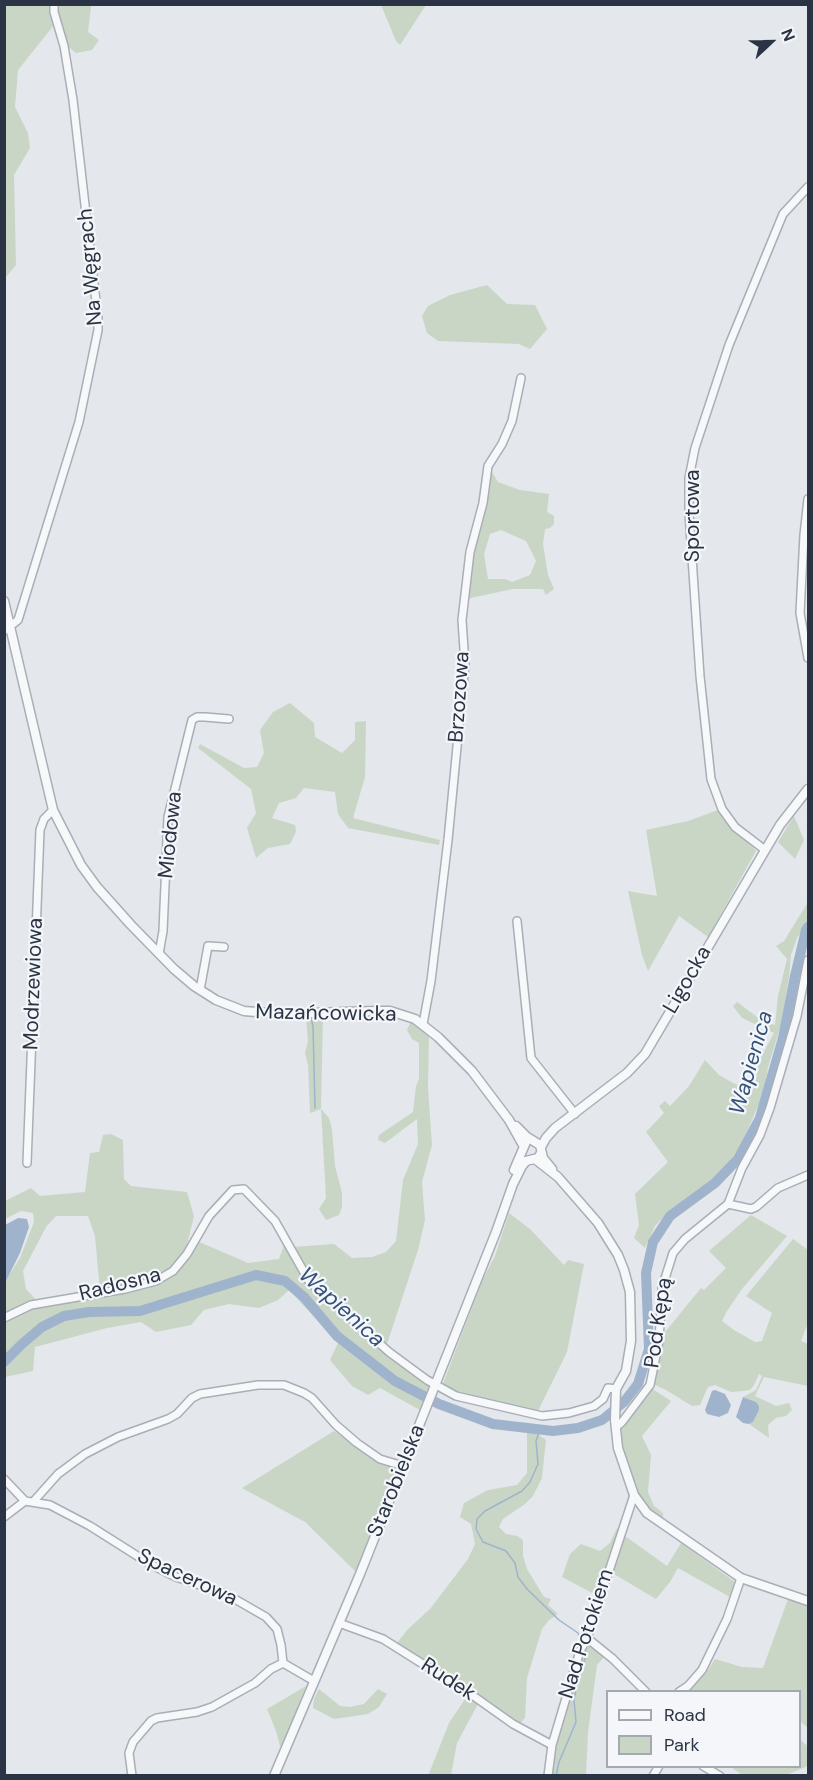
<!DOCTYPE html>
<html>
<head>
<meta charset="utf-8">
<style>
	body { margin:0 }
	#map { position:relative; width:813px; height:1780px; overflow:hidden; background:#e4e7ec; font-family:"DM Sans",sans-serif }
	canvas { display:block }
	.frame { position:absolute; inset:0; border:6px solid #2b3445; pointer-events:none }
	.legend { position:absolute; left:606px; top:1690px; width:195px; height:78px; box-sizing:border-box; background:#f4f6f9; border:2px solid #a4a8b1; margin:0; padding:8px 10px; list-style:none; font-size:18px; color:#2b3445 }
	.legend li { display:flex; align-items:center; gap:12px; height:30px }
	.legend b { width:30px; border:2px solid #a4a8b1 }
	.north { position:absolute; left:741px; top:12px; width:60px; height:60px; -webkit-text-stroke:4px #f4f6f9; paint-order:stroke; rotate:68deg; font-size:16px; font-weight:700; line-height:24px; text-align:center; color:#2b3445 }
	.north::after { content:''; display:block; margin:auto; width:21px; height:27px; background:#2b3445; clip-path:polygon(50% 0,100% 100%,50% 72%,0 100%) }
</style>
</head>
<body>
<div id="map">
<canvas width="813" height="1780"></canvas>
<div class="frame"></div>
<ul class="legend">
<li><b style="height:8px;background:#f7f8fa"></b>Road</li>
<li><b style="height:16px;background:#c9d6c5"></b>Park</li>
</ul>
<div class="north">N</div>
</div>
<script>
const c = document.querySelector('canvas').getContext('2d');
c.lineJoin = 'round';
function paint(path, color) {
  c.fillStyle = color;
  c.fill(path, 'evenodd');
}
function shape(rows) {
  const path = new Path2D();
  for (const r of rows) {
    path.moveTo(r[0], r[1]);
    for (let i = 2; i < r.length; i += 2) path.lineTo(r[i], r[i + 1]);
  }
  return path;
}
function trace(path, color, width, dash) {
  c.strokeStyle = color;
  c.lineWidth = width;
  c.lineCap = dash ? 'butt' : 'round';
  c.setLineDash(dash || []);
  c.stroke(path);
}
function drawText(font, color, halo, rows, align = 'center') {
  c.font = font + ' "DM Sans",sans-serif';
  c.lineWidth = 4.5;
  c.setLineDash([]);
  c.textBaseline = 'middle';
  c.strokeStyle = halo;
  c.fillStyle = color;
  for (const [text, x, y, turn = 0] of rows) {
    c.save();
    c.translate(x, y);
    c.rotate((+turn || 0) * Math.PI / 180);
    c.textAlign = isNaN(turn) ? turn : align;
    if (halo) c.strokeText(text, 0, 0);
    c.fillText(text, 0, 0);
    c.restore();
  }
}
const green = shape([
	[4,5,94,5,91,6,88,32,99,40,92,50,76,53,66,45,58,20,18,70,15,107,28,133,30,148,14,175,16,265,5,278],
	[381,5,426,5,400,45,396,41],
	[487,285,507,304,535,305,547,329,530,349,519,344,438,341,427,333,422,316,428,306,450,295],
	[491,470,498,482,520,490,549,494,547,512,554,516,554,524,550,528,545,529,543,544,548,575,554,589,546,595,543,589,513,589,466,599,468,578],
	[501,530,526,541,536,561,530,575,512,582,505,579,488,579,484,554,490,534],
	[290,703,314,723,315,737,342,753,355,740,355,722,366,721,365,777,353,818,440,840,439,845,348,828,338,814,335,792,304,788,296,798,279,803,272,818,295,825,296,832,290,844,268,848,256,858,247,828,256,813,251,789,198,748,200,744,244,768,257,767,264,753,260,730,273,712],
	[718,810,756,851,708,937,679,916,648,971,642,955,628,891,657,896,646,830,688,821],
	[794,816,804,840,795,859,778,842],
	[808,902,808,921,797,938,791,955,789,977,781,1025,768,1067,764,1092,740,1148,720,1173,698,1192,670,1210,655,1226,645,1248,634,1238,639,1225,635,1194,668,1162,646,1132,664,1113,659,1106,665,1101,670,1106,689,1086,705,1060,719,1075,733,1083,750,1089,755,1086,759,1061,774,1033,742,1018,733,1006,737,1002,761,1020,775,1025,778,996,787,959,776,946,784,941],
	[323,1017,321,1109,329,1118,332,1129,335,1166,342,1193,342,1207,339,1215,326,1220,319,1209,326,1198,321,1109,310,1113,308,1065,305,1053,308,1041,306,1018],
	[411,1021,429,1035,428,1087,432,1145,422,1182,425,1220,418,1250,386,1347,310,1280,293,1247,334,1244,352,1258,372,1257,386,1252,396,1241,403,1180,418,1144,417,1119,385,1143,378,1140,379,1135,413,1112,416,1086,419,1079,419,1043,412,1039,407,1030],
	[111,1134,123,1140,124,1179,131,1186,187,1192,194,1216,185,1253,172,1269,155,1279,100,1291,95,1236,88,1216,56,1216,46,1227,23,1271,26,1289,42,1306,125,1290,174,1272,197,1241,248,1263,279,1259,285,1242,307,1282,388,1355,429,1386,420,1410,380,1388,368,1395,352,1386,330,1360,338,1343,289,1290,278,1300,259,1308,229,1304,204,1310,191,1325,156,1332,141,1322,107,1328,35,1347,33,1371,5,1377,4,1283,20,1258,34,1222,33,1213,21,1211,5,1219,5,1201,31,1188,40,1196,85,1192,90,1153,99,1152,103,1135],
	[509,1213,530,1229,564,1265,568,1260,584,1264,567,1352,538,1411,513,1408,456,1393,442,1386,483,1279,495,1256],
	[751,1215,787,1236,742,1289,727,1311,722,1321,734,1330,755,1342,762,1341,772,1313,746,1296,793,1239,808,1250,808,1323,801,1341,808,1344,808,1386,764,1377,755,1396,776,1406,789,1403,792,1410,786,1416,776,1418,768,1425,769,1438,749,1424,753,1422,759,1410,756,1402,743,1397,756,1390,762,1376,759,1374,754,1385,750,1390,744,1391,731,1392,715,1385,708,1387,700,1405,692,1406,666,1390,653,1384,662,1342,665,1340,661,1337,701,1288,704,1290,726,1268,709,1251],
	[651,1388,671,1401,642,1436,651,1455,648,1492,654,1506,663,1513,663,1522,651,1512,636,1492,621,1447,619,1430],
	[334,1431,379,1462,398,1468,356,1572,305,1522,242,1488],
	[527,1432,535,1432,546,1440,542,1478,533,1496,525,1504,503,1519,499,1527,506,1534,517,1536,523,1540,523,1556,527,1569,544,1597,551,1599,548,1605,558,1614,549,1620,542,1629,527,1678,525,1718,518,1725,477,1695,397,1643,407,1630,430,1609,468,1559,475,1544,471,1524,460,1517,464,1503,488,1490,517,1485,527,1473],
	[617,1528,618,1530,596,1595,562,1577,570,1554,581,1544,600,1551,610,1543],
	[625,1536,667,1566,681,1543,735,1582,730,1597,678,1568,670,1582,656,1599,614,1574,607,1591],
	[788,1599,808,1606,808,1728,800,1721,800,1692,686,1692,706,1673,715,1659,742,1667,763,1668],
	[590,1643,605,1656,597,1665,588,1732,586,1774,551,1776,560,1729,583,1654],
	[306,1686,283,1745,280,1746,276,1731,267,1709],
	[319,1689,340,1706,350,1707,364,1704,378,1689,387,1694,379,1707,368,1714,334,1719,313,1708,314,1699],
	[467,1696,478,1704,457,1743,451,1775,428,1776,449,1723],
	[800,1740,808,1746,808,1766,786,1775,742,1775,731,1767,800,1766]
]);
const water = shape([
	[18,1218,27,1219,29,1227,20,1253,5,1283,5,1225],
	[715,1390,725,1394,731,1405,728,1413,719,1417,707,1414,705,1410,712,1391],
	[743,1397,756,1402,759,1406,759,1410,753,1422,749,1424,743,1423,736,1417]
]);
const stream = shape([
	[311,1018,313,1026,315,1108],
	[540,1430,536,1441,538,1464,530,1482,522,1491,485,1511,477,1519,476,1529,483,1542,506,1551,515,1563,518,1577,527,1589,559,1620,578,1633,581,1641],
	[556,1776,559,1762,576,1722,574,1700,579,1674,587,1654,584,1648]
]);
const river = shape([
	[4,1362,22,1344,42,1327,64,1316,89,1312,140,1311,256,1275,285,1281,304,1297,337,1336,395,1381,439,1404,493,1424,553,1431,578,1428,602,1420,624,1402,638,1384,649,1349,646,1273,653,1242,670,1216,715,1183,738,1159,760,1118,783,1038,795,976,806,930,808,927]
]);
const minor = shape([
	[808,499,804,535,800,613,808,658],
	[4,631,18,620,46,529,79,422,98,330,98,319,73,100,64,46,54,12,54,4],
	[765,850,735,827,722,809,711,779,700,676,689,513,689,478,695,448,729,345,783,214,808,187],
	[517,921,531,1058,575,1114],
	[159,954,163,931,168,817,192,720,197,717,205,717,229,719],
	[200,990,208,946,224,947],
	[423,1024,431,981,448,840,465,664,462,620,470,552,483,503,488,466,502,444,512,421,521,378],
	[27,1163,40,830,44,819,53,810],
	[728,1204,751,1209,756,1207,778,1188,808,1175],
	[4,1318,31,1305,125,1289,156,1281,173,1271,187,1254,209,1216,233,1190,244,1189,275,1221,309,1281,389,1352,427,1380,456,1396,542,1416,569,1413,594,1406,603,1399,608,1388,616,1389],
	[616,1427,622,1422,650,1385,659,1341,662,1288,673,1253,685,1239,728,1204,742,1168,760,1135,770,1108,797,1016,808,960],
	[4,1479,25,1501,50,1505,90,1526,150,1564,176,1577,226,1594,266,1617,277,1629,281,1645,283,1663,314,1681],
	[33,1502,58,1474,85,1454,118,1437,168,1419,177,1414,192,1398,200,1394,258,1385,284,1385,304,1393,312,1398,336,1425,357,1443,380,1459,403,1466],
	[4,1517,25,1501],
	[339,1623,383,1639,472,1695,513,1724,552,1745],
	[587,1638,613,1659,646,1692],
	[679,1692,688,1686,702,1670,727,1619,741,1578],
	[703,1766,720,1776],
	[132,1776,129,1753,133,1742,151,1721,157,1718,197,1712,212,1707,255,1683,271,1669,283,1663],
	[548,1776,552,1745,580,1651,587,1638,634,1495],
	[653,1776,659,1766]
]);
const tertiary = shape([
	[4,601,53,810,81,865,97,887,131,925,174,969,194,986,216,1000,244,1011,282,1014,377,1011,390,1011,415,1019,438,1037,472,1071,509,1120,523,1145],
	[516,1126,527,1137,540,1145,543,1158,552,1169],
	[541,1147,546,1138,555,1128,627,1073,645,1054,780,825,808,789],
	[535,1159,558,1177,598,1223,618,1255,624,1270,630,1292,631,1341,626,1371,616,1389,615,1420,618,1448,634,1495,647,1513,741,1578,808,1601],
	[514,1170,526,1142],
	[274,1776,360,1574,496,1232,513,1184,522,1166,526,1161,538,1158,541,1153]
]);
const streetNames = [
	["Na Węgrach",91,267,-95],
	["Sportowa",693,516,-90],
	["Brzozowa",460,697,-86],
	["Miodowa",171,835,-84],
	["Ligocka",688,980,-60],
	["Modrzewiowa",34,984,-88],
	["Mazańcowicka",326,1014,1],
	["Radosna",120,1285,-14],
	["Pod Kępą",659,1323,-82],
	["Starobielska",397,1481,-68],
	["Spacerowa",187,1578,25],
	["Nad Potokiem",587,1634,-72],
	["Rudek",448,1680,33]
];
const waterNames = [
	["Wapienica",752,1063,-74],
	["Wapienica",341,1308,42]
];
paint(green, '#c9d6c5');
paint(water, '#9fb4cc');
trace(stream, '#9fb4cc', 1.5);
trace(river, '#9fb4cc', 10);
trace(minor, '#a9aeb7', 10);
trace(tertiary, '#a9aeb7', 11);
trace(minor, '#f7f8fa', 7);
trace(tertiary, '#f7f8fa', 8);
drawText('21px', '#2b3445', '#f4f6f9', streetNames);
drawText('italic 22px', '#34527a', '#f4f6f9', waterNames);
</script>
</body>
</html>
